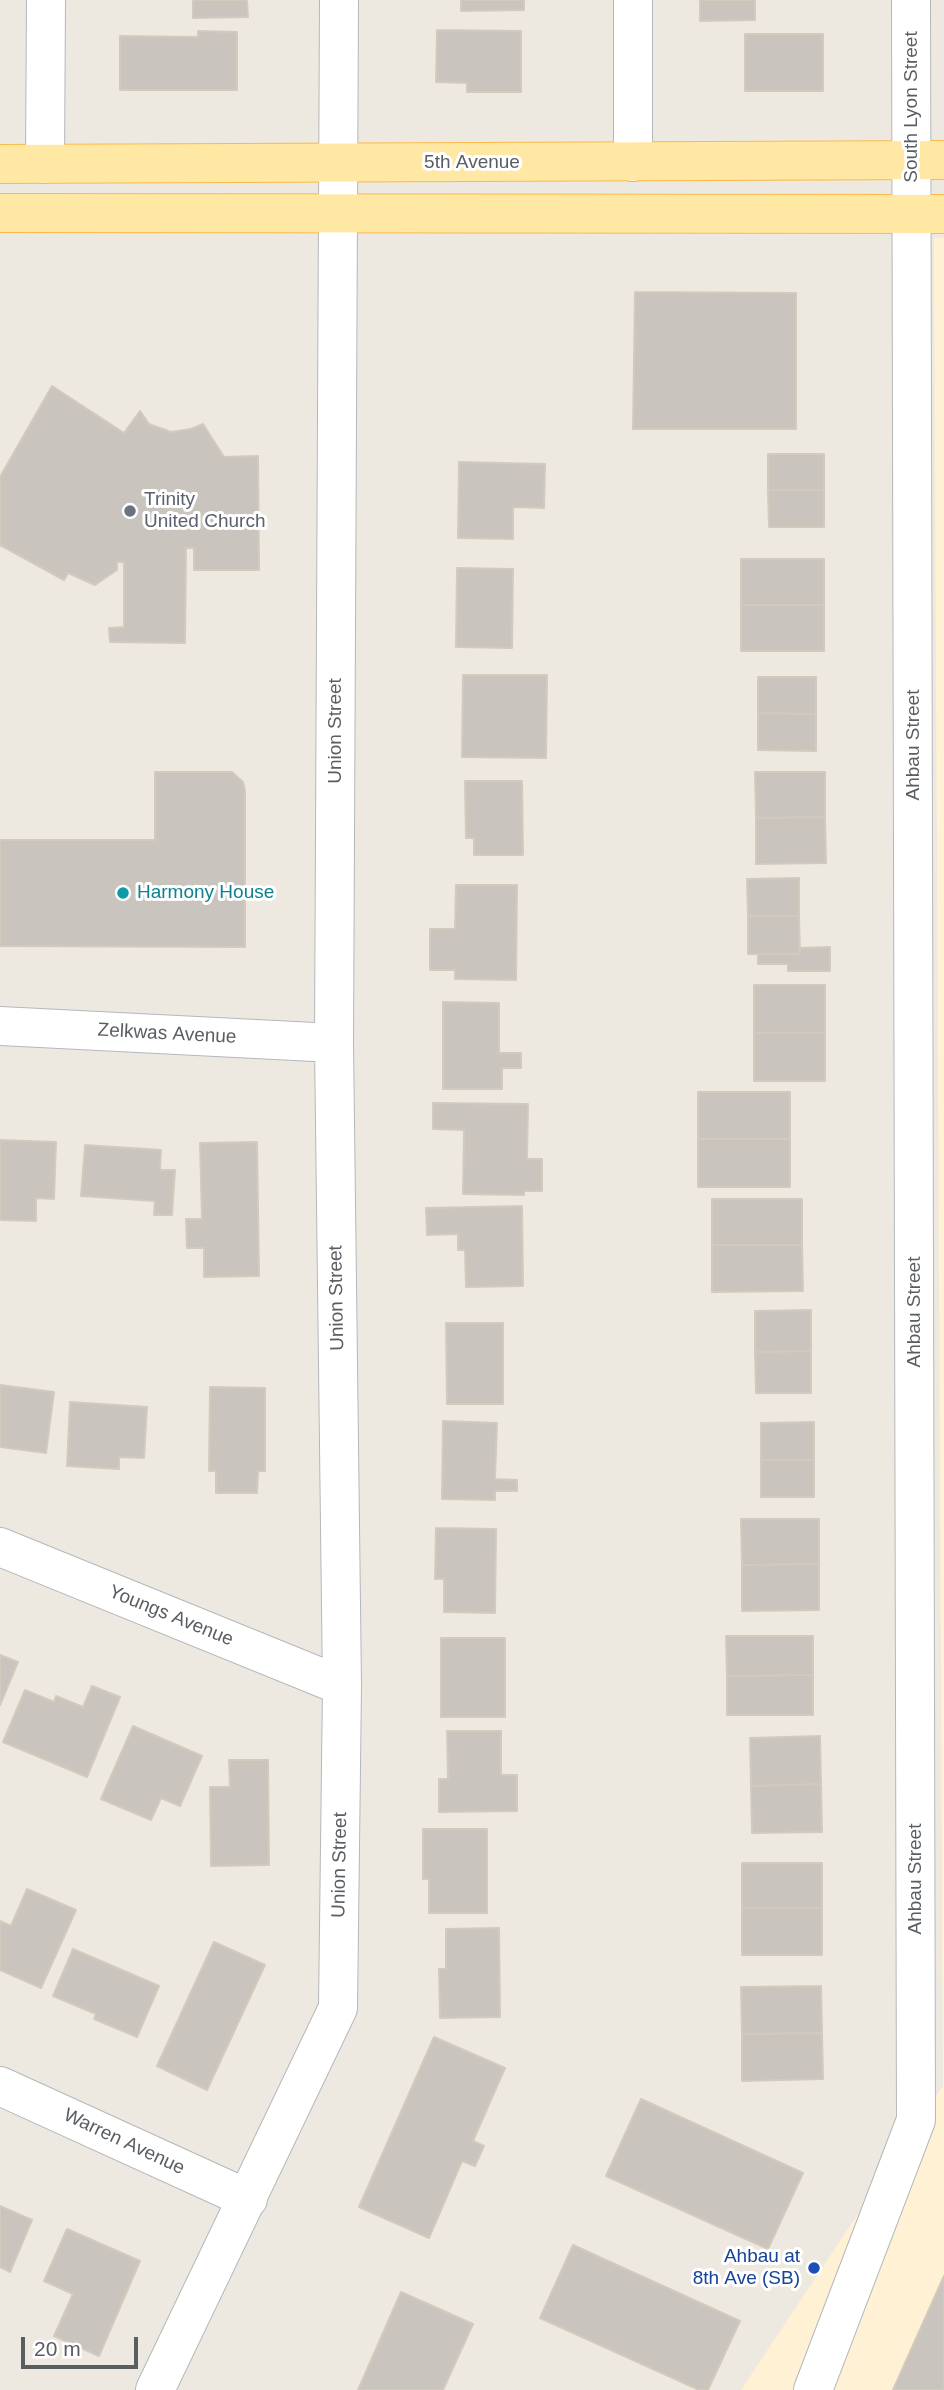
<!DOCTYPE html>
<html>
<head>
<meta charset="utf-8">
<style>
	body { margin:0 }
	#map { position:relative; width:944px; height:2390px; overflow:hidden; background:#eee9e0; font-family:Arial,sans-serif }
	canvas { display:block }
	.scale { position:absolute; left:21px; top:2337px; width:117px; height:32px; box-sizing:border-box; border:4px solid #595e63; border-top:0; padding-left:9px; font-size:21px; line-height:24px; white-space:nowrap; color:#595e63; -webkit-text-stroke:5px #fff; paint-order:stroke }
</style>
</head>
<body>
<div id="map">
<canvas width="944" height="2390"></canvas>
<div class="scale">20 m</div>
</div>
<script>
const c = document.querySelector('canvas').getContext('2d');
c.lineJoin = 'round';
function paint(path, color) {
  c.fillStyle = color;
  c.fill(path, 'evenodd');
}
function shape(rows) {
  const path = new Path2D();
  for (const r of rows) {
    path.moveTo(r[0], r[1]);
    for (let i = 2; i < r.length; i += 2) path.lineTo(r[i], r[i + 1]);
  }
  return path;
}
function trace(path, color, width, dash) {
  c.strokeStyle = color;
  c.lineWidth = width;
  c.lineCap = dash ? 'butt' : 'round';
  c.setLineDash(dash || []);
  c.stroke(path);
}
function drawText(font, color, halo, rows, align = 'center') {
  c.font = font + ' Arial,sans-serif';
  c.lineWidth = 6;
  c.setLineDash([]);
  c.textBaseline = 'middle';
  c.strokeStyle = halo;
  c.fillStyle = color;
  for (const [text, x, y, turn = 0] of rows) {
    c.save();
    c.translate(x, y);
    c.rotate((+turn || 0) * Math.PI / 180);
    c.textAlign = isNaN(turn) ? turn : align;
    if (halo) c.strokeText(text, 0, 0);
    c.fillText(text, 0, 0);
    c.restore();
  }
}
const commercial = shape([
	[934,238,944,238,944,2390,741,2390,943,2086]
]);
const building = shape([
	[193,0,247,0,248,17,193,18,193,0],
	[461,0,524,0,524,10,461,11,461,0],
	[700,0,755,0,755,20,700,21,700,0],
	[437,30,521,31,521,92,467,92,467,83,436,82,437,30],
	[198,31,237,32,237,90,120,90,120,36,198,37,198,31],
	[745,34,823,34,823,91,745,91,745,34],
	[635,292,796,293,796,429,633,429,635,292],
	[52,386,124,433,140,411,149,424,171,432,191,429,203,424,224,457,258,456,259,570,194,570,194,548,186,548,185,643,110,642,109,628,124,627,124,562,117,562,117,570,95,585,68,573,64,580,0,545,0,477,52,386],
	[768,454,824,454,824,490,768,490,768,454],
	[459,462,545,464,544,508,513,507,513,539,458,538,459,462],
	[768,490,824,490,824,527,769,527,768,490],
	[741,559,824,559,824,605,741,605,741,559],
	[457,568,513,569,512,648,456,647,457,568],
	[741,605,824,605,824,651,741,651,741,605],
	[463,675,547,675,546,758,462,757,463,675],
	[758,677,816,677,816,714,758,713,758,677],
	[758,713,816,714,816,751,758,750,758,713],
	[155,772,232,772,243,782,245,790,245,947,0,946,0,840,155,840,155,772],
	[755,772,825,772,825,817,756,818,755,772],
	[465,781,522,781,523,855,474,855,474,838,466,838,465,781],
	[825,817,826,863,756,864,756,818,825,817],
	[799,878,799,916,748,916,747,879,799,878],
	[456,885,517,885,516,980,455,979,455,970,430,970,430,929,455,929,456,885],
	[748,916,799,916,800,954,748,954,748,916],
	[830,947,830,971,788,971,788,964,758,964,758,954,800,954,799,948,830,947],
	[754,985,825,985,825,1033,754,1033,754,985],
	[443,1002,499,1003,499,1053,521,1053,521,1068,502,1068,502,1089,443,1089,443,1002],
	[754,1033,825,1033,825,1081,754,1081,754,1033],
	[698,1092,790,1092,790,1139,698,1139,698,1092],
	[433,1103,528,1104,527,1159,542,1159,542,1191,524,1191,524,1195,463,1194,464,1130,433,1129,433,1103],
	[698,1139,790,1139,790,1187,698,1187,698,1139],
	[0,1140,56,1142,54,1199,36,1198,36,1221,0,1220,0,1140],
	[257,1142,259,1276,204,1277,204,1248,187,1248,186,1219,202,1219,200,1143,257,1142],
	[85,1145,161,1150,160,1170,175,1170,172,1215,154,1215,155,1201,81,1196,85,1145],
	[712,1199,802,1199,802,1245,712,1245,712,1199],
	[522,1206,523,1286,466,1287,465,1250,458,1250,458,1234,427,1235,426,1208,522,1206],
	[712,1245,802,1245,803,1291,712,1292,712,1245],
	[811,1310,811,1351,755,1352,755,1311,811,1310],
	[446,1323,503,1323,503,1404,447,1404,446,1323],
	[811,1351,811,1393,756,1393,755,1352,811,1351],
	[0,1385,54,1392,46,1453,0,1447,0,1385],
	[210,1387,265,1388,265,1471,258,1471,257,1493,216,1493,216,1471,209,1471,210,1387],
	[70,1402,147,1407,144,1458,119,1457,119,1469,67,1466,70,1402],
	[443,1421,497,1423,495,1479,517,1480,517,1491,495,1491,495,1500,442,1499,443,1421],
	[814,1422,814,1460,761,1460,761,1423,814,1422],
	[761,1460,814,1460,814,1497,761,1497,761,1460],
	[741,1519,819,1519,819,1564,742,1565,741,1519],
	[436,1528,496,1529,495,1613,444,1612,444,1579,435,1579,436,1528],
	[819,1564,819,1610,742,1611,742,1565,819,1564],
	[726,1636,813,1636,813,1675,727,1676,726,1636],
	[441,1638,505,1638,505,1717,441,1717,441,1638],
	[0,1655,18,1662,0,1705,0,1655],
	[813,1675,813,1715,727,1715,727,1676,813,1675],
	[92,1686,120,1697,87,1777,3,1742,25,1690,54,1702,56,1696,83,1707,92,1686],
	[133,1726,202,1756,180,1806,161,1798,151,1820,101,1799,133,1726],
	[447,1731,501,1731,501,1775,517,1775,517,1811,439,1812,439,1779,448,1779,447,1731],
	[820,1736,821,1784,751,1786,750,1738,820,1736],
	[229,1760,268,1760,269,1865,211,1866,210,1787,230,1787,229,1760],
	[821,1784,822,1832,752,1833,751,1786,821,1784],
	[423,1829,487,1829,487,1913,429,1913,429,1879,423,1879,423,1829],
	[742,1863,822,1863,822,1908,742,1908,742,1863],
	[27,1889,76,1910,41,1988,0,1970,0,1921,11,1926,27,1889],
	[742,1908,822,1908,822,1955,742,1955,742,1908],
	[499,1928,500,2017,440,2018,439,1969,446,1969,446,1929,499,1928],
	[214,1942,265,1965,207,2090,157,2066,214,1942],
	[73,1949,159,1986,137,2037,94,2019,96,2014,53,1996,73,1949],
	[821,1986,822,2033,742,2034,741,1987,821,1986],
	[822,2033,823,2079,742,2081,742,2034,822,2033],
	[434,2037,505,2068,473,2141,484,2146,475,2166,462,2161,429,2238,359,2207,434,2037],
	[641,2099,803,2173,768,2249,606,2176,641,2099],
	[0,2206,32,2220,10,2272,0,2267,0,2206],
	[67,2229,140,2261,99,2356,54,2336,73,2294,44,2281,67,2229],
	[573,2245,740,2321,708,2390,699,2390,540,2318,573,2245],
	[944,2276,944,2390,893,2390,944,2276],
	[401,2292,473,2324,443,2390,358,2390,401,2292]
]);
const minor = shape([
	[633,0,633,162],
	[45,164,46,0],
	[0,1026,334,1043],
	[0,1547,342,1686],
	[0,2086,248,2199],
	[155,2390,338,2008,342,1686,334,1043,339,0],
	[813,2390,916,2120,911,0]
]);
const major = shape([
	[0,164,944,160],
	[0,213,944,214]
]);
const markers = [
	[130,511,7,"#6b7280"],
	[123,893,7,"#0f9aa8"],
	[814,2268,7,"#1a4fb4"]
];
const streetNames = [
	["South Lyon Street",912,107,-90],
	["5th Avenue",472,163],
	["Union Street",336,731,-90],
	["Ahbau Street",914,745,-90],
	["Zelkwas Avenue",167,1034,3],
	["Union Street",337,1298,-91],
	["Ahbau Street",915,1312,-90],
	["Youngs Avenue",171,1616,22],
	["Union Street",340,1865,-89],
	["Ahbau Street",916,1879,-90],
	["Warren Avenue",124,2142,25]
];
const worshipNames = [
	["Trinity",144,500],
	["United Church",144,522]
];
const cultureNames = [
	["Harmony House",137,893]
];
const transitNames = [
	["Ahbau at",800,2257],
	["8th Ave (SB)",800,2279]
];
paint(commercial, '#fff1d4');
paint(building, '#c9c4bd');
trace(building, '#d3cabe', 2);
trace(minor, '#b3b8bc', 40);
trace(major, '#fdb94a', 40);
trace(minor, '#fff', 38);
trace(major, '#ffe7a4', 38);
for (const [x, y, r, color] of markers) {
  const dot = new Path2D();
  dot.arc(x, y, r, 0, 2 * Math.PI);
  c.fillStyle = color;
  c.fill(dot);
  trace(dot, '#fff', 2.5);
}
drawText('19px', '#595e63', '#fff', streetNames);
drawText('19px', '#5b616d', '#fff', worshipNames, 'left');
drawText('19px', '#0d838f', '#fff', cultureNames, 'left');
drawText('19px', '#164399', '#fff', transitNames, 'right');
</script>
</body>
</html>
